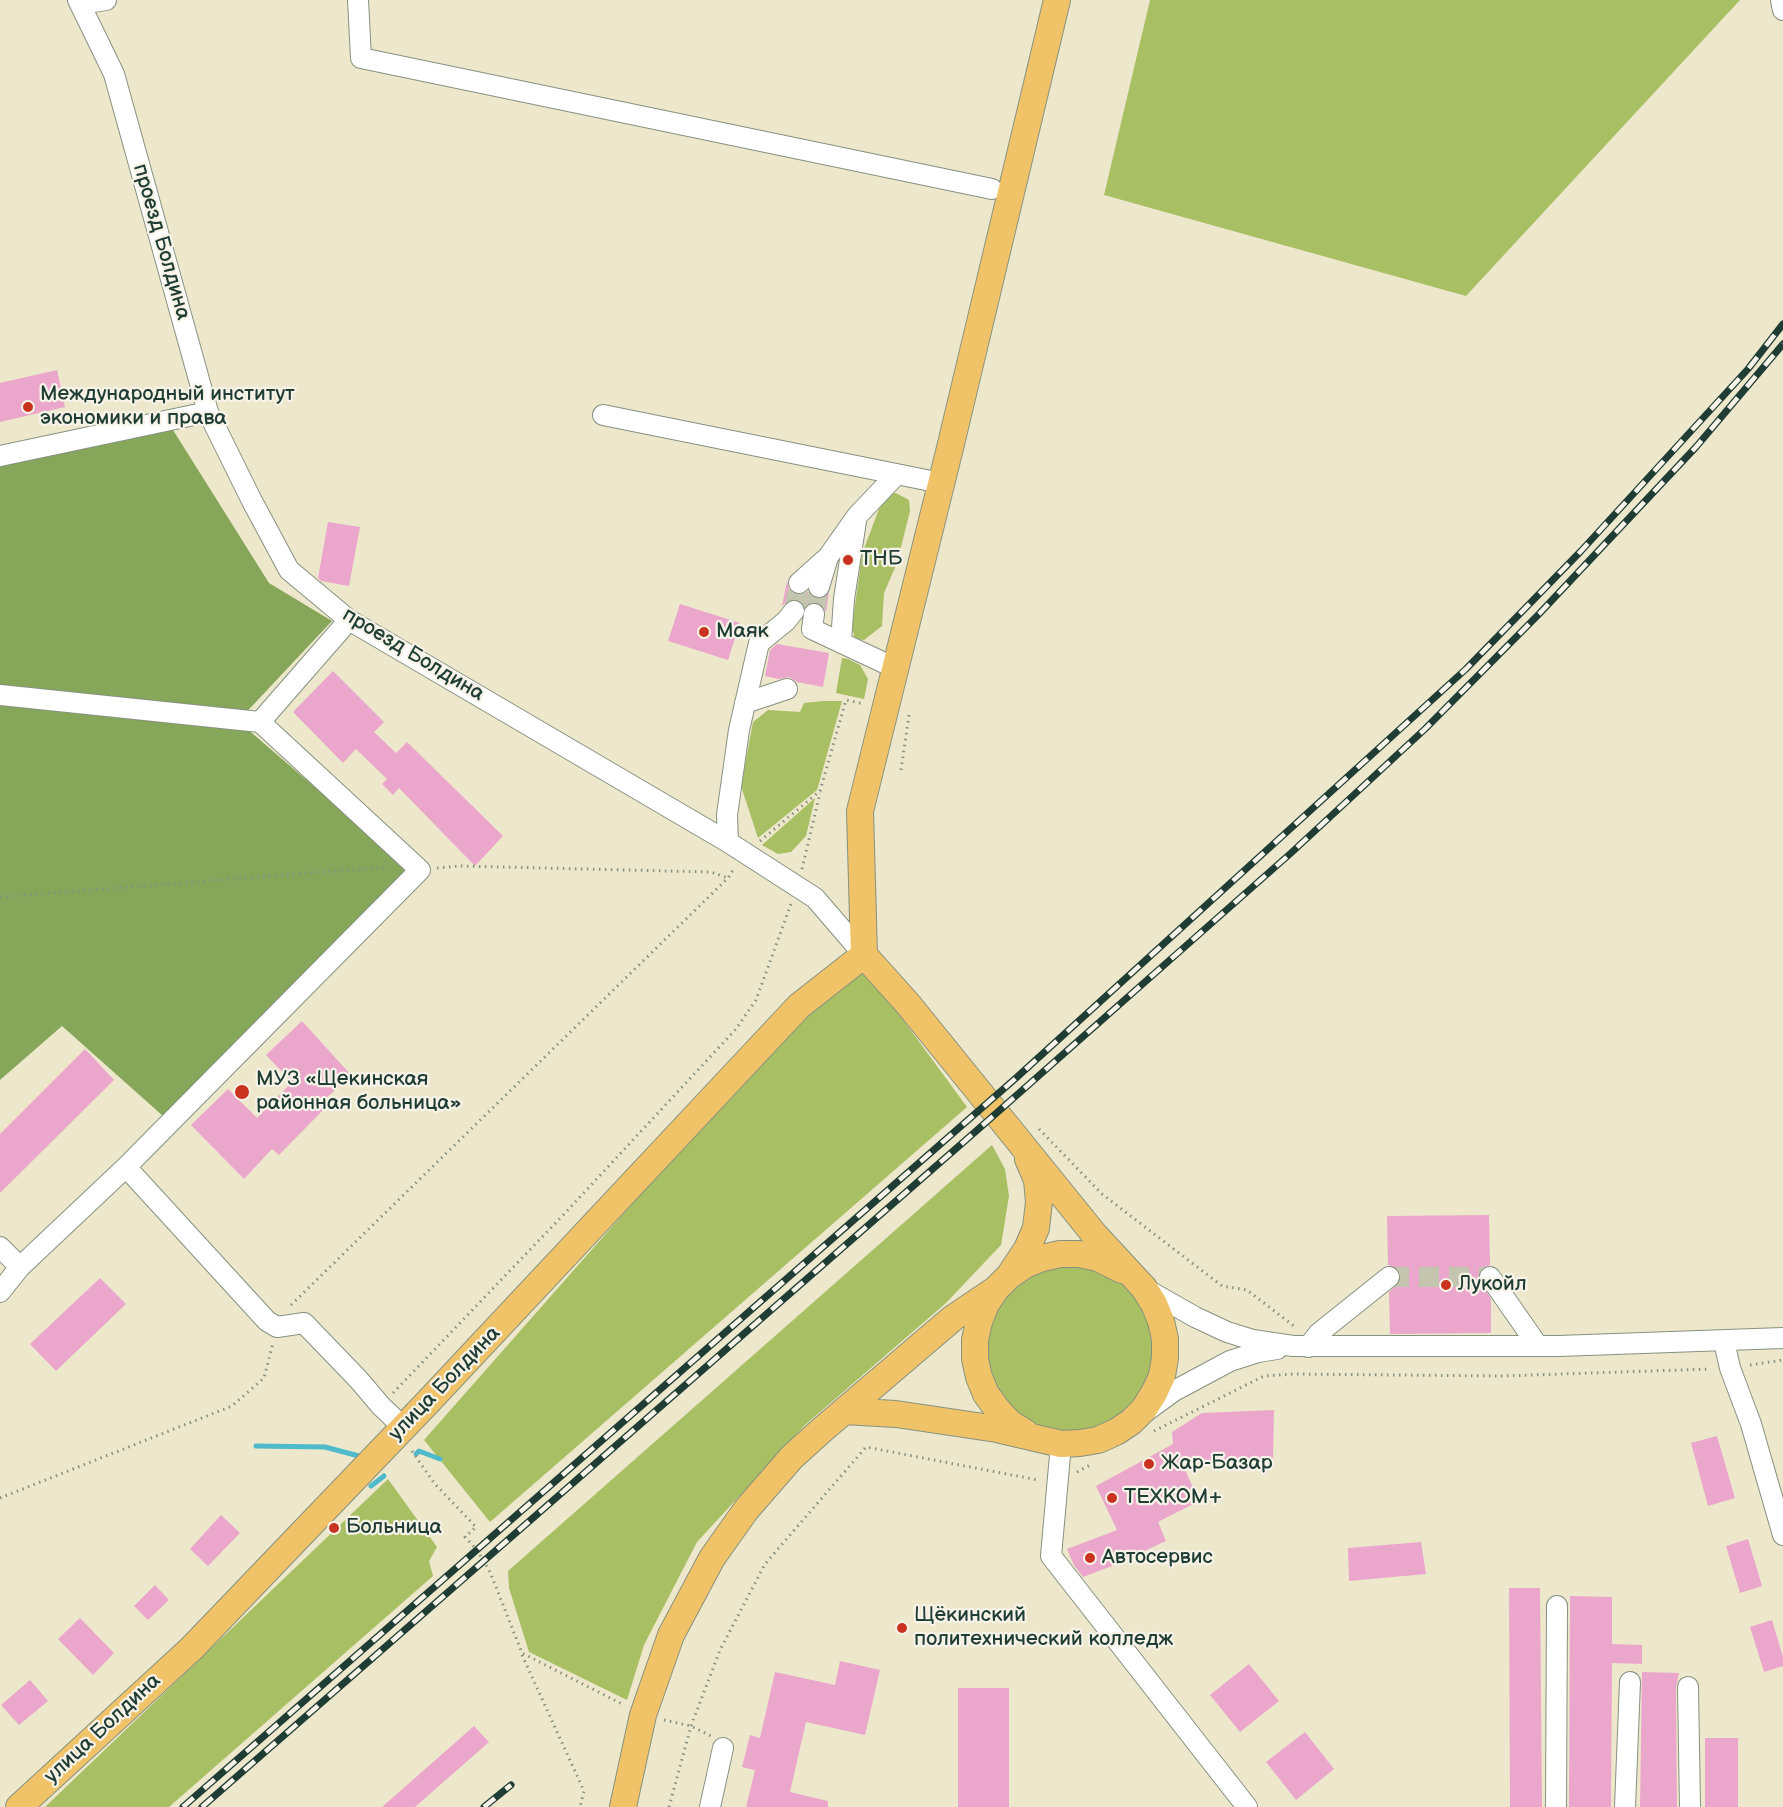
<!DOCTYPE html>
<html>
<head>
<meta charset="utf-8">
<style>
	body { margin:0 }
	canvas { display:block; background:#ede7cc }
</style>
</head>
<body>
<canvas width="1783" height="1807"></canvas>
<script>
const c = document.querySelector('canvas').getContext('2d');
c.lineJoin = 'round';
function paint(path, color) {
  c.fillStyle = color;
  c.fill(path, 'evenodd');
}
function shape(rows) {
  const path = new Path2D();
  for (const r of rows) {
    if (r.length === 3) {
      path.moveTo(r[0] + r[2], r[1]);
      path.arc(r[0], r[1], r[2], 0, 2 * Math.PI);
      continue;
    }
    path.moveTo(r[0], r[1]);
    for (let i = 2; i < r.length; i += 2) path.lineTo(r[i], r[i + 1]);
  }
  return path;
}
function trace(path, color, width, dash) {
  c.strokeStyle = color;
  c.lineWidth = width;
  c.lineCap = dash ? 'butt' : 'round';
  c.setLineDash(dash || []);
  c.stroke(path);
}
function drawText(font, color, halo, rows, align = 'center') {
  c.font = font + ' "Balsamiq Sans",sans-serif';
  c.lineWidth = 4.5;
  c.setLineDash([]);
  c.textBaseline = 'middle';
  c.strokeStyle = halo;
  c.fillStyle = color;
  for (const [text, x, y, turn = 0] of rows) {
    c.save();
    c.translate(x, y);
    c.rotate((+turn || 0) * Math.PI / 180);
    c.textAlign = isNaN(turn) ? turn : align;
    if (halo) c.strokeText(text, 0, 0);
    c.fillText(text, 0, 0);
    c.restore();
  }
}
const green = shape([
	[1150,0,1740,0,1466,296,1104,195],
	[896,493,909,500,910,511,897,563,884,593,882,626,864,640,855,639,852,627,862,554,879,509,891,494],
	[842,658,848,659,860,665,868,679,864,699,836,693],
	[823,701,842,701,817,790,758,838,741,786,753,722,768,710,800,712,804,703],
	[815,798,806,836,791,852,778,854,762,845],
	[863,965,967,1107,490,1522,424,1440,803,1010],
	[992,1145,1005,1169,1009,1196,1001,1245,946,1303,805,1425,697,1542,644,1645,627,1700,529,1652,509,1588,508,1571],
	[1070,1349,83],
	[388,1479,437,1547,429,1561,433,1576,169,1807,45,1807]
]);
const forest = shape([
	[173,430,269,583,332,621,238,721,405,865,402,878,163,1116,62,1026,0,1080,0,449]
]);
const stream = shape([
	[256,1446,325,1447,359,1456],
	[416,1454,419,1451,440,1459],
	[371,1486,384,1476]
]);
const building = shape([
	[57,370,65,407,0,422,0,383],
	[328,522,360,527,349,586,321,581,318,578],
	[787,581,790,591,796,595,802,595,808,591,815,598,821,599,829,593,826,612,821,604,815,602,805,606,801,601,795,599,789,600,782,606],
	[680,604,740,623,728,660,668,641],
	[777,644,829,653,823,687,797,682,789,677,779,679,765,676,770,650],
	[333,671,384,722,374,732,396,753,407,742,503,836,475,866,399,788,393,795,382,784,387,779,356,749,343,763,293,712],
	[302,1021,351,1075,320,1104,325,1108,279,1155,272,1149,244,1179,191,1125,228,1089,257,1118,292,1082,266,1055],
	[85,1049,114,1080,0,1193,0,1134],
	[1489,1215,1490,1265,1483,1268,1478,1277,1491,1299,1491,1333,1390,1334,1389,1292,1400,1282,1401,1276,1398,1269,1388,1265,1387,1216],
	[100,1278,126,1304,56,1371,30,1344],
	[1274,1410,1273,1461,1182,1463,1199,1501,1158,1522,1166,1541,1112,1566,1083,1577,1074,1565,1067,1549,1117,1530,1096,1486,1173,1444,1172,1432,1202,1413],
	[1717,1436,1735,1498,1708,1506,1691,1443],
	[221,1515,240,1533,208,1566,190,1549],
	[1748,1539,1762,1586,1740,1593,1726,1546],
	[1421,1542,1426,1574,1349,1581,1348,1548],
	[155,1585,169,1600,148,1620,134,1606],
	[1509,1588,1540,1588,1542,1807,1510,1807],
	[1570,1596,1612,1597,1612,1644,1642,1645,1642,1664,1612,1663,1611,1807,1569,1807],
	[80,1618,114,1653,93,1675,58,1639],
	[1772,1620,1783,1657,1783,1666,1764,1672,1750,1627],
	[840,1661,880,1670,865,1735,806,1722,790,1792,828,1801,828,1807,746,1807,755,1770,742,1767,750,1735,760,1738,775,1672,835,1685],
	[1249,1664,1279,1701,1240,1732,1210,1695],
	[1642,1672,1679,1673,1676,1687,1677,1807,1640,1807],
	[30,1680,48,1701,19,1725,1,1705],
	[958,1688,1009,1688,1009,1807,958,1807],
	[474,1726,489,1742,415,1807,382,1807],
	[1305,1732,1334,1769,1296,1800,1266,1762],
	[1705,1738,1738,1738,1738,1807,1705,1807]
]);
const minorTunnel = shape([
	[794,611,799,583],
	[814,614,819,587],
	[1389,1277,1490,1277]
]);
const path = shape([
	[901,770,909,715,905,714],
	[760,841,820,791,846,700,864,704],
	[437,868,459,866,711,872,728,878],
	[802,869,820,793],
	[0,897,389,867],
	[1039,1129,1102,1194,1222,1286,1247,1290,1294,1326],
	[291,1305,728,878,735,867],
	[1750,1365,1783,1360],
	[393,1393,567,1211,736,1029,756,1000,791,904],
	[1154,1431,1264,1376,1294,1374,1503,1376,1710,1369],
	[412,1451,434,1483,476,1527,465,1537,477,1550,490,1572,522,1653,624,1705],
	[1077,1472,1090,1465],
	[0,1498,232,1406,264,1378,273,1343],
	[522,1655,584,1791,580,1807],
	[664,1720,691,1726,711,1736],
	[669,1807,691,1726,720,1650,765,1564,866,1447,1038,1480]
]);
const minor = shape([
	[78,0,114,74,208,412,252,501,289,570,349,620,728,842,815,898,864,955],
	[358,0,361,58,992,189],
	[1781,0,1783,10],
	[80,4,106,0],
	[603,415,941,483],
	[0,456,208,412],
	[799,583,828,557,857,516,897,474],
	[819,587,828,557],
	[814,614,812,629,895,668],
	[841,642,844,599,856,521],
	[0,695,260,722,420,870,126,1167,20,1267,0,1247],
	[745,703,787,689],
	[260,722,349,620],
	[728,842,727,815,739,730,759,643,786,621,794,611],
	[126,1167,267,1321,277,1327,304,1323,358,1379,381,1406,404,1428],
	[1490,1277,1538,1346],
	[1144,1288,1195,1317,1227,1332,1253,1340,1293,1346,1559,1346,1783,1338],
	[0,1292,20,1267],
	[1724,1341,1730,1368,1751,1424,1783,1535],
	[1308,1347,1319,1333,1389,1277],
	[1145,1412,1174,1391,1230,1361,1258,1352,1277,1349],
	[1061,1444,1051,1556,1247,1807],
	[1688,1687,1690,1807],
	[710,1807,723,1748],
	[1556,1807,1557,1606],
	[1625,1807,1630,1682]
]);
const major = shape([
	[1011,1273,1027,1249,1036,1228,1039,1202,1037,1180,1028,1159],
	[844,1411,896,1414,997,1429,1061,1444,1080,1443,1098,1440,1116,1432,1131,1422,1144,1409,1154,1393,1162,1376,1165,1358,1165,1339,1161,1321,1154,1304,1144,1288,1094,1234,908,1004,864,955,860,811,950,448,1057,0],
	[1026,1433,1010,1423,997,1409,986,1394,979,1377,975,1359,975,1340,979,1322,986,1304,996,1289,1009,1276,1025,1265,1042,1258,1060,1254,1079,1254,1098,1258,1122,1270],
	[19,1807,192,1648,427,1403,799,1006,864,955],
	[623,1807,643,1715,671,1635,712,1558,746,1510,792,1457,823,1429,953,1318,996,1289]
]);
const rail = shape([
	[183,1807,1016,1078,1466,669,1581,551,1748,369,1783,324],
	[202,1807,975,1132,1291,853,1425,729,1539,614,1696,447,1783,344],
	[484,1807,511,1785]
]);
const markers = [
	[28,407,6,"#c8321e"],
	[848,560,6,"#c8321e"],
	[704,632,6,"#c8321e"],
	[242,1092,8,"#c8321e"],
	[1446,1285,6,"#c8321e"],
	[1149,1464,6,"#c8321e"],
	[1112,1498,6,"#c8321e"],
	[334,1528,6,"#c8321e"],
	[1090,1558,6,"#c8321e"],
	[902,1628,6,"#c8321e"]
];
const streetNames = [
	["проезд Болдина",161,242,74],
	["проезд Болдина",413,655,31],
	["улица Болдина",445,1384,-46],
	["улица Болдина",103,1729,-43]
];
const poiNames = [
	["Международный институт",40,395],
	["экономики и права",40,419],
	["ТНБ",860,560],
	["Маяк",716,632],
	["МУЗ «Щекинская",256,1080],
	["районная больница»",256,1104],
	["Лукойл",1458,1285],
	["Жар-Базар",1161,1464],
	["ТЕХКОМ+",1124,1498],
	["Больница",346,1528],
	["Автосервис",1102,1558],
	["Щёкинский",914,1616],
	["политехнический колледж",914,1640]
];
paint(green, '#a8bf64');
paint(forest, '#86a65a');
trace(stream, '#4fbaca', 5);
paint(building, '#eba7cb');
trace(minorTunnel, '#c4c5ae', 20, [20, 10]);
trace(minor, '#869280', 22);
trace(major, '#869280', 28);
trace(path, '#869280', 3, [1.5, 4.5]);
trace(minor, '#fff', 20);
trace(major, '#f1c369', 26);
trace(rail, '#1f3d34', 7);
trace(rail, '#f7f3e8', 4.5, [14]);
for (const [x, y, r, color] of markers) {
  const dot = new Path2D();
  dot.arc(x, y, r, 0, 2 * Math.PI);
  c.fillStyle = color;
  c.fill(dot);
  trace(dot, '#f7f3e8', 2);
}
drawText('21px', '#1f3d34', '#f7f3e8', streetNames);
drawText('21px', '#1f3d34', '#f7f3e8', poiNames, 'left');
</script>
</body>
</html>
